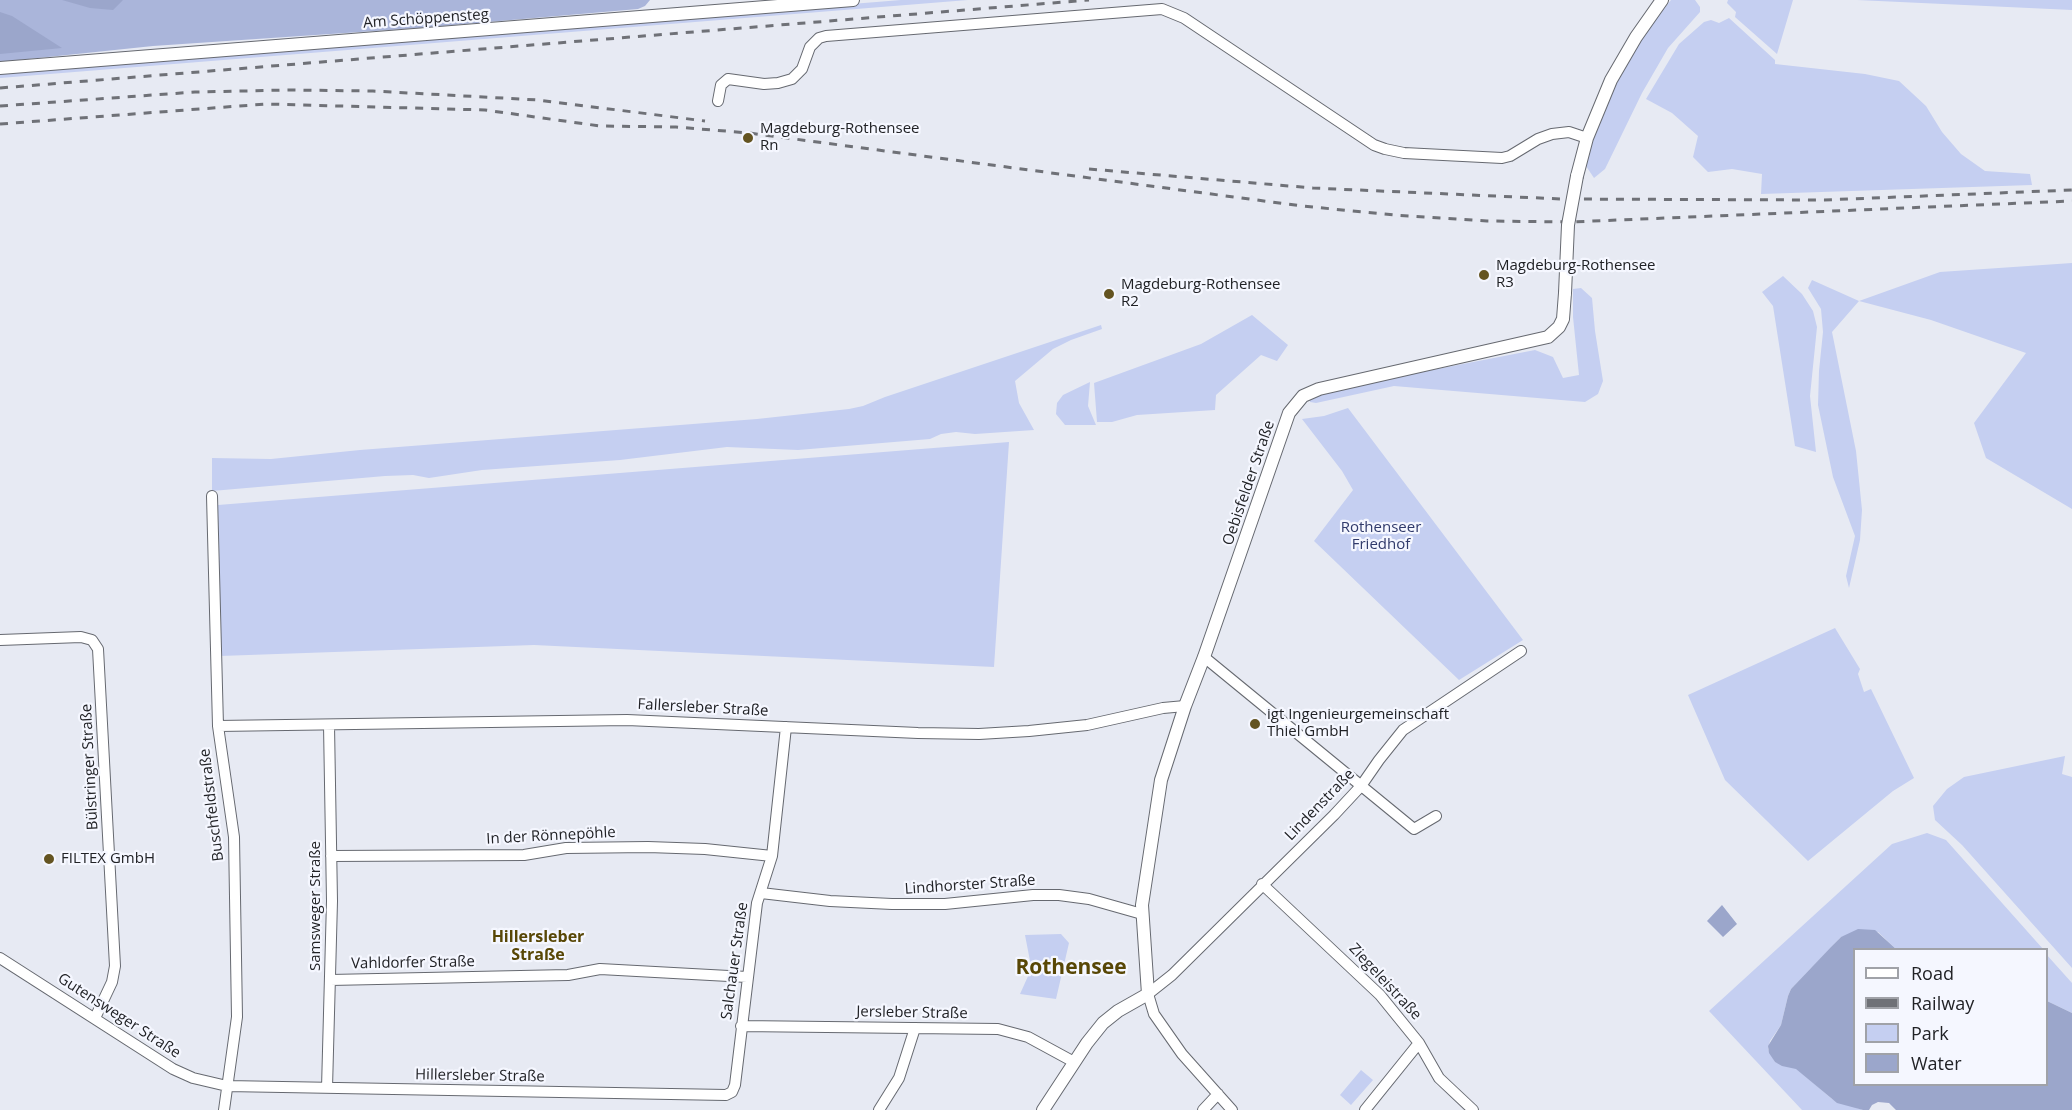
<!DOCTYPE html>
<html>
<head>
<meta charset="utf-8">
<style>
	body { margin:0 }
	#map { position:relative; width:2072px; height:1110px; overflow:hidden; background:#e7eaf3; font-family:"Open Sans",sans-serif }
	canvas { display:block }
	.legend { position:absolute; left:1853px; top:948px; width:195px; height:138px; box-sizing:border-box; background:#f5f7ff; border:2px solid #a0a2a8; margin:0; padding:8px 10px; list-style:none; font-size:18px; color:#212226 }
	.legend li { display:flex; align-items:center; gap:12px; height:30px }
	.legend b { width:30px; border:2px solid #a0a2a8 }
</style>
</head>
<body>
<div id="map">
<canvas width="2072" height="1110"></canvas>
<ul class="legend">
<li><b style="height:8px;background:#fff"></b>Road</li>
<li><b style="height:8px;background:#6f7177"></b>Railway</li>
<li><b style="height:16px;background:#c5cff1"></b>Park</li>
<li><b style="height:16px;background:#9ba6cb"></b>Water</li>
</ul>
</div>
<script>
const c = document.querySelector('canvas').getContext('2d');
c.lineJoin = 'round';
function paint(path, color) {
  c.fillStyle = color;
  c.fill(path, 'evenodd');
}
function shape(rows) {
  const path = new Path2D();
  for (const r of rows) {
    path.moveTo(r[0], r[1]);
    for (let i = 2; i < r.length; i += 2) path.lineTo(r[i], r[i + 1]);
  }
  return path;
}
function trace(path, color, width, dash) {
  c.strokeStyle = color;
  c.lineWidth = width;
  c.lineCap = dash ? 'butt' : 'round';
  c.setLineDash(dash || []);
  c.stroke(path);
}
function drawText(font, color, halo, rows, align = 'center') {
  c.font = font + ' "Open Sans",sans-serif';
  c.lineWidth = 4.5;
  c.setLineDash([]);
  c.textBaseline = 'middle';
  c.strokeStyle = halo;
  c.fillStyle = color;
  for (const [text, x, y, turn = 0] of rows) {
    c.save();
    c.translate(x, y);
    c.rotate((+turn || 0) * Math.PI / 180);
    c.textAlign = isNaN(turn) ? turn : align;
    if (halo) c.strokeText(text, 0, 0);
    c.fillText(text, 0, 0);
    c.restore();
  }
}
const green = shape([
	[901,0,968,0,0,78,0,73],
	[1671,0,1695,0,1700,7,1700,12,1668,48,1642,93,1605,169,1594,178,1586,166,1594,136,1614,87,1643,36],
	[1728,0,1793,0,1777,54,1735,17,1736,12,1727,3],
	[1857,0,2072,0,2072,10],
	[1729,18,1775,60,1775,64,1865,74,1899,81,1926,106,1942,132,1961,154,1985,171,2030,174,2032,185,1761,194,1762,174,1732,169,1708,172,1693,157,1698,136,1672,113,1646,99,1679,44,1704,22,1711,20,1719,23],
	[2072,263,2072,509,1986,458,1974,423,2026,353,1931,320,1859,301,1832,332,1856,451,1862,510,1860,540,1849,588,1846,576,1855,536,1833,477,1818,405,1819,371,1823,332,1821,309,1808,288,1812,280,1859,301,1940,272],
	[1783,276,1802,294,1813,311,1817,327,1810,396,1816,452,1795,446,1773,306,1762,292],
	[1581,288,1592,298,1595,331,1603,381,1598,394,1585,402,1394,386,1316,403,1310,402,1310,398,1365,383,1535,350,1553,357,1563,378,1579,375,1573,317,1573,289],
	[1252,315,1288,345,1277,361,1261,355,1216,395,1215,410,1137,415,1112,422,1097,422,1094,383,1201,344],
	[1101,325,1102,329,1071,340,1053,349,1015,381,1019,403,1034,430,975,434,956,432,941,434,930,439,798,450,727,447,620,460,482,470,429,478,413,475,385,476,212,491,212,458,271,459,360,450,757,419,849,409,863,406,885,397],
	[1090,382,1088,406,1096,425,1065,425,1056,414,1057,403,1063,395],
	[1348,408,1523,640,1459,680,1314,541,1353,490,1342,471,1302,419,1324,416],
	[1009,442,994,667,534,645,220,656,218,505],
	[1835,628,1860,669,1858,674,1864,692,1871,689,1914,778,1893,791,1808,861,1725,780,1688,695],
	[2065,756,2062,774,2072,777,2072,968,1962,845,1935,820,1933,806,1947,789,1964,777],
	[1927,833,1946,840,2043,949,1896,949,1878,932,1841,937,1791,989,1788,996,1781,1025,1770,1041,1768,1049,1775,1062,1796,1068,1832,1099,1863,1110,1802,1110,1709,1011,1892,844],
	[1061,934,1069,943,1056,999,1020,994,1029,974,1030,961,1025,935],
	[2046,954,2072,983,2072,1013,2047,1001],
	[1361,1070,1373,1080,1351,1105,1340,1095]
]);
const forest = shape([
	[0,0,650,0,645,6,638,9,419,28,153,46,0,62]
]);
const water = shape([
	[62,0,123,0,113,10,90,8],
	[0,12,12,16,62,48,0,54],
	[1722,905,1737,924,1723,937,1707,921],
	[1858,929,1875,930,1896,949,1854,950,1854,1084,2046,1084,2047,1001,2072,1013,2072,1110,1896,1110,1889,1103,1878,1102,1872,1105,1869,1110,1863,1110,1837,1103,1796,1069,1782,1066,1775,1062,1769,1053,1768,1046,1781,1025,1788,996,1791,989,1831,947,1841,937]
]);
const minor = shape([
	[718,101,721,85,728,79,764,84,778,83,792,79,802,69,810,47,819,38,826,36,1162,9,1184,18,1374,145,1385,149,1404,153,1502,158,1510,156,1538,139,1552,134,1569,132,1587,138],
	[212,496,218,726,234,837,237,1017,224,1110],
	[0,640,81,637,92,640,98,649,115,966,112,982,95,1018],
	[1204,657,1414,829,1436,816],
	[218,726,627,720,918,733,979,734,1029,731,1087,725,1163,708,1185,706],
	[331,856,524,855,566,848,648,847,705,849,772,856],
	[1262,884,1380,995,1419,1043,1439,1078,1473,1110],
	[761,893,830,901,892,904,945,904,1033,895,1059,895,1089,899,1142,914],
	[0,958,173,1069,193,1078,227,1086,726,1095,732,1092,735,1085,757,903,772,856,786,727],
	[330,980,568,975,600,969,747,977],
	[741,1026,998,1029,1028,1037,1074,1062],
	[327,1088,332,901,329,725],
	[879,1110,899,1078,915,1028],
	[1203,1110,1218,1094],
	[1232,1110,1182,1054,1154,1014,1148,994,1172,975,1334,815,1361,786,1379,760,1403,730,1521,651],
	[1365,1110,1419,1043]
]);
const tertiary = shape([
	[0,68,853,0],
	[1577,176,1587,138,1611,80,1636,37,1662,0],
	[1043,1110,1087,1043,1103,1023,1118,1011,1148,994,1142,905,1161,780,1185,706,1204,657,1289,413,1303,396,1319,389,1548,337,1559,327,1563,319,1565,293]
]);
const rail = shape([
	[0,88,1089,0],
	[0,106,195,92,289,90,373,91,538,100,705,121],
	[0,124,266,104,485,110,600,126,676,127,749,133,1302,206,1394,215,1487,221,1571,222,2072,201],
	[1089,169,1313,188,1562,199,1824,200,2072,190]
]);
const tertiaryBridge = shape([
	[1565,293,1568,225,1577,176]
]);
const markers = [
	[748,138,6,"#645421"],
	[1484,275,6,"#645421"],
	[1109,294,6,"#645421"],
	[1255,724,6,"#645421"],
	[49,859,6,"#645421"]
];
const streetNames = [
	["Am Schöppensteg",426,19,-4],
	["Oebisfelder Straße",1249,483,-71],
	["Fallersleber Straße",703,708,3],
	["Bülstringer Straße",90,767,-93],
	["Buschfeldstraße",212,805,-97],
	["Lindenstraße",1320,805,-46],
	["In der Rönnepöhle",551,836,-3],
	["Lindhorster Straße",970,885,-4],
	["Samsweger Straße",316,906,-90],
	["Salchauer Straße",735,961,-82],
	["Vahldorfer Straße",413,963,-1],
	["Ziegeleistraße",1385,982,47],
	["Jersleber Straße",912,1013,1],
	["Gutensweger Straße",119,1016,33],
	["Hillersleber Straße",480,1076,1]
];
const poiNames = [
	["Magdeburg-Rothensee",760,129],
	["Rn",760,146],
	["Magdeburg-Rothensee",1496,266],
	["R3",1496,283],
	["Magdeburg-Rothensee",1121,285],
	["R2",1121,302],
	["igt Ingenieurgemeinschaft",1267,715],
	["Thiel GmbH",1267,732],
	["FILTEX GmbH",61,859]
];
const parkNames = [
	["Rothenseer",1381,528],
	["Friedhof",1381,545]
];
const neighbourhoodNames = [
	["Hillersleber",538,937],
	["Straße",538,955]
];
const districtNames = [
	["Rothensee",1071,968]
];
paint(green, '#c5cff1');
paint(forest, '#aab5da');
paint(water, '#9ba6cb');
trace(minor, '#666970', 12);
trace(tertiary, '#666970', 14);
trace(minor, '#fff', 10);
trace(tertiary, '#fff', 12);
trace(rail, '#6f7177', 3, [8, 8]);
trace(tertiaryBridge, '#666970', 14, []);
trace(tertiaryBridge, '#fff', 12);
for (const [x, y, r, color] of markers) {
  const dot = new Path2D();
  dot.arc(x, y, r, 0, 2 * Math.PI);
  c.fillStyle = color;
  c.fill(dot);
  trace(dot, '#f5f7ff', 2);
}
drawText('15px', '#212226', '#f5f7ff', streetNames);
drawText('15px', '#212226', '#f5f7ff', poiNames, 'left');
drawText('15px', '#303a6b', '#f5f7ff', parkNames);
drawText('bold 16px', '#584706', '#f5f7ff', neighbourhoodNames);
drawText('bold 21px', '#584706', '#f5f7ff', districtNames);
</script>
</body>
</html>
